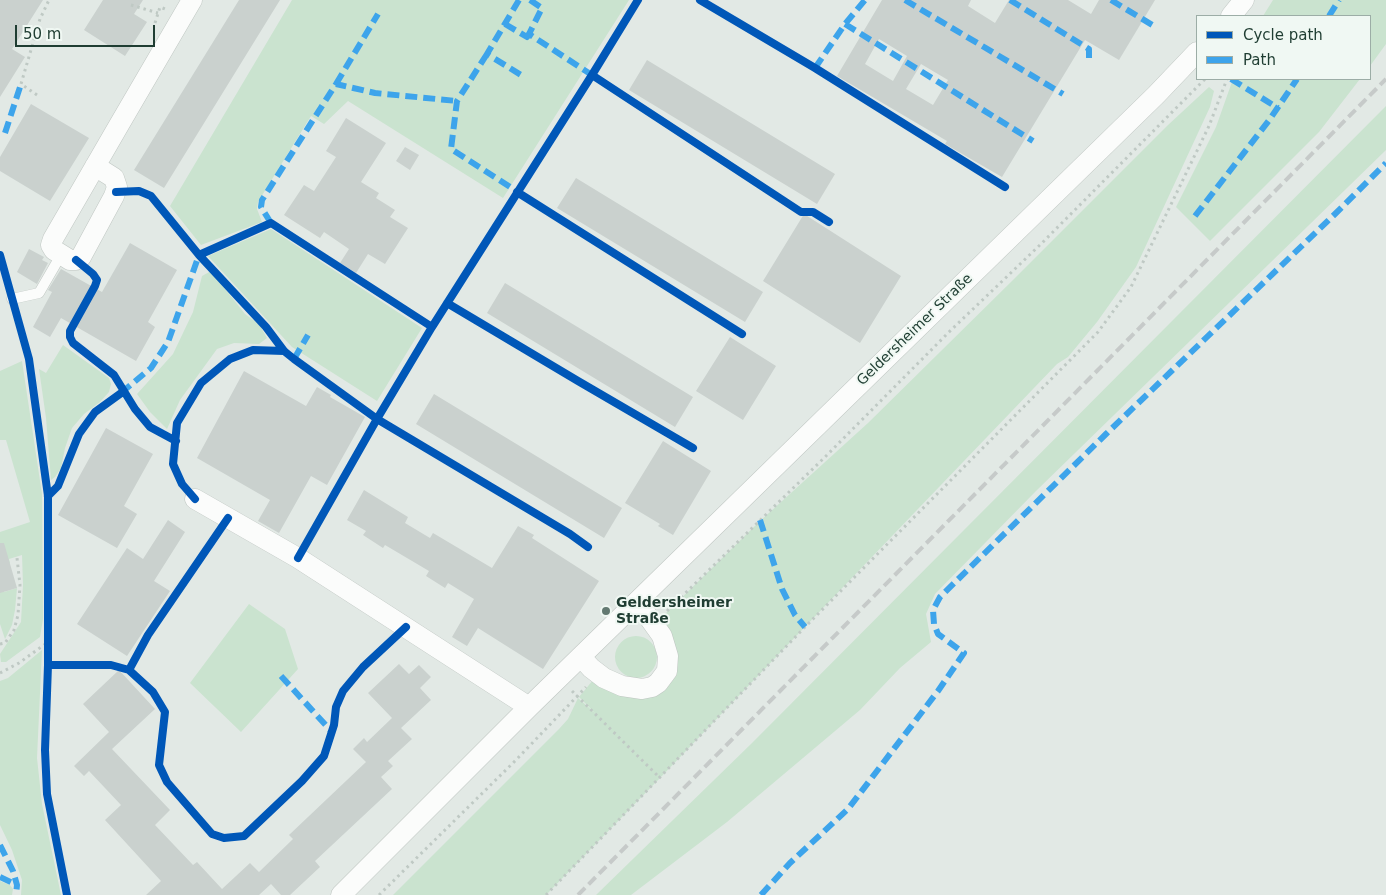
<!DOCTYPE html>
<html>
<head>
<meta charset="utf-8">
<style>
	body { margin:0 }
	#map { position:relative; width:1386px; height:895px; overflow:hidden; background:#e2e9e5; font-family:"DejaVu Sans",sans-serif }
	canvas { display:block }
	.legend { position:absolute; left:1196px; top:15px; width:175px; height:65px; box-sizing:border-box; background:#f0f8f3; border:1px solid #9cada6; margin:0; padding:6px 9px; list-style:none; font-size:15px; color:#1f3d32 }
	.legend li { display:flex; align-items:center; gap:10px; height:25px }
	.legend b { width:25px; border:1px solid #9cada6 }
	.scale { position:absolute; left:15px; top:25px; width:140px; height:22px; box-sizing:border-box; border:2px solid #1f3d32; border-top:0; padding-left:6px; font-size:15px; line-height:18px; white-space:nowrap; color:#1f3d32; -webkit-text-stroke:4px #f0f8f3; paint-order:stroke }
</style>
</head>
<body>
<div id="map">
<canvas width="1386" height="895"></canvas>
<ul class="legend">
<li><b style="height:6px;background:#0057b8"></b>Cycle path</li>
<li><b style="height:6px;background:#3da4eb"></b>Path</li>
</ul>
<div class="scale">50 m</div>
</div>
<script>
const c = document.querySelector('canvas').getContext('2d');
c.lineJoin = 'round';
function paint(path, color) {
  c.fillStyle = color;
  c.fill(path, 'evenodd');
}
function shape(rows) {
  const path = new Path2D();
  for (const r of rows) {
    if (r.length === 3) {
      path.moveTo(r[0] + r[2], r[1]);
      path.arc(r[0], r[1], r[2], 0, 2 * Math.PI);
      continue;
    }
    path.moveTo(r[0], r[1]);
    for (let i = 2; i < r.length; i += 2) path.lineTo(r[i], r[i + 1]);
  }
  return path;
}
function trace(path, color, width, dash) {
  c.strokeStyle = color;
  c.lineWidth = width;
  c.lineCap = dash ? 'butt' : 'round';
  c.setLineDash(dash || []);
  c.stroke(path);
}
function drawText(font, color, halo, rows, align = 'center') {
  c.font = font + ' "DejaVu Sans",sans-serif';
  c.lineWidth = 4;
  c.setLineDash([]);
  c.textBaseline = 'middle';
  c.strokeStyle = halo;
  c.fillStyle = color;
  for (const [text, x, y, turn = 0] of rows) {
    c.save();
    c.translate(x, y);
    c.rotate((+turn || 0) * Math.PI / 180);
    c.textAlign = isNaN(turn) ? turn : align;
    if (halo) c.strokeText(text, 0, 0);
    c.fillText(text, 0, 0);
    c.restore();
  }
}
const green = shape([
	[292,0,629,0,503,198,348,101,324,124,311,116,258,202,257,209,262,222,201,245,170,206],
	[1273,0,1386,0,1386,44,1370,66,1370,16,1263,16],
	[1233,79,1360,79,1319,132,1210,241,1176,207,1216,127],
	[1209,87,1214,91,1210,107,1136,267,1097,322,1068,357,1057,364,660,778,652,770,660,778,546,895,393,895,559,729,568,719,578,698,596,714,579,697,598,674,621,687,667,672,653,622,666,613,759,522,868,423,1013,280,1168,125],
	[1386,106,1386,150,1036,491,935,594,926,614,931,642,900,668,860,710,727,822,631,895,596,895,752,743],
	[271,229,422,328,377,401,292,347,208,256],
	[211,271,245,314,259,324,267,338,259,344,234,343,217,349,180,400,167,429,150,412,137,394,173,354,193,312,202,276],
	[63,345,109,378,111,384,109,392,100,402,84,414,72,428,65,448,61,468,55,477,51,480,46,418,39,369,46,373],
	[22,361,42,494,43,619,40,637,6,662,1,662,0,654,21,622,23,585,22,555,9,559,10,563,0,566,0,532,30,522,6,440,0,440,0,371],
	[0,578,4,592,17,588,15,610,12,625,5,639,0,624],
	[249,604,285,629,298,669,241,732,190,683],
	[636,657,21],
	[42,650,37,758,42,804,61,895,21,895,22,880,12,850,0,825,0,681,8,678],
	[0,881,10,885,13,889,12,895,0,895]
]);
const building = shape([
	[0,0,43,0,12,49,25,57,0,97],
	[103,0,143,0,134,14,147,22,125,56,84,30],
	[239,0,280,0,164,188,134,170],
	[882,0,971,0,968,6,995,23,1009,0,1068,0,1091,14,1099,0,1155,0,1119,60,1085,40,1002,177,945,144,947,141,837,76],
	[879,39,907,56,893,81,865,64],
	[921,64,948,80,933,105,906,89],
	[647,60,835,174,817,204,629,90],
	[31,104,89,138,50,201,0,171,0,157],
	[346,118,386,143,361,182,379,193,376,198,395,210,390,217,408,228,385,264,368,254,356,273,340,263,349,249,324,232,320,238,284,215,304,185,314,191,336,157,326,151],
	[405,147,419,155,410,170,396,161],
	[576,178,763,292,745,322,557,208],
	[804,214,901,276,860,343,763,281],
	[130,243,177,270,148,322,155,327,136,361,61,318,50,337,33,327,52,292,48,290,61,269,102,292],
	[29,249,44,257,42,260,48,263,37,284,17,272],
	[505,283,693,397,675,427,487,313],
	[730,337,776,366,743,420,696,391],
	[244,371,306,406,317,387,331,395,330,397,365,417,327,485,311,476,279,533,258,521,270,500,197,458],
	[434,394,622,508,604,538,416,424],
	[106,428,153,454,124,506,137,514,117,548,58,515],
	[663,441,711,471,673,535,658,526,660,524,625,503],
	[364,490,408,517,405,523,430,538,433,533,492,568,518,526,534,535,532,538,599,581,543,669,478,628,467,646,452,637,474,599,448,583,445,588,426,576,429,571,385,545,383,548,363,535,366,531,347,520],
	[168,520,185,532,154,581,170,591,127,656,77,624,127,548,143,559],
	[0,543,4,543,17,588,0,593],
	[399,664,409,674,419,665,431,677,420,688,431,700,401,728,412,739,388,761,393,766,381,777,392,789,315,861,320,867,290,895,281,895,271,884,259,895,146,895,161,881,105,820,121,805,89,771,84,776,74,766,109,732,83,704,119,670,155,709,112,749,170,810,155,825,193,865,197,862,222,889,250,863,259,872,293,839,289,835,366,762,353,749,364,738,367,742,392,718,368,693]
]);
const path = shape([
	[131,5,158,13],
	[155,23,160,7,165,9],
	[37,95,21,84,40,19,49,0],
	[667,611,826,456,948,333,1042,243,1205,79],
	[0,644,5,643,14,630,18,615,20,585,17,558],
	[0,673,19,663,48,642],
	[572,691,660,778],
	[379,895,516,760,586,687],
	[546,895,805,627,1098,332,1131,287,1209,126,1227,79]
]);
const lane = shape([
	[12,299,39,293,61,255]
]);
const street = shape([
	[1231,16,1244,0],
	[95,166,114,178,117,187,114,196,81,257,76,260,70,260,54,250,51,245,53,239,119,125,192,0],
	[195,499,298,558,529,707],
	[581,657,591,668,604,678,622,686,642,689,652,687,658,683,667,671,668,656,662,636,647,615,633,608],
	[341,895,529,707,1156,95,1197,52]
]);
const rail = shape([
	[578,895,1386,79]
]);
const quiet = shape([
	[519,0,487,54,521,75],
	[530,0,542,8,529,34,595,77],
	[905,0,1063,94],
	[1010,0,1089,49,1089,58],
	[1111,0,1154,26],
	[1329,16,1339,0],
	[505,24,527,37,529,34],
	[845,24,1033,141],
	[487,54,457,101,451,149,521,194],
	[815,68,845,24,865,0],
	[1231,79,1278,108],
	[336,84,378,14],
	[5,133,21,84],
	[1195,216,1270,119,1297,79],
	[271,223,261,207,262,200,336,84,375,93,457,101],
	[294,359,308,335],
	[121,393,151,368,168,342,199,255,201,256],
	[760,520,782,589,795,615,805,627],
	[281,676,332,732],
	[0,845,13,871,17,885,16,895],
	[0,877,17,885],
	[761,895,790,863,848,809,938,691,964,653,938,634,934,624,933,610,940,597,1106,434,1335,214,1386,163]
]);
const cycleway = shape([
	[700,0,815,68,1005,187],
	[592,75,801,212,813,212,829,222],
	[116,192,139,191,151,196,199,255,271,223,432,327],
	[517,192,742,334],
	[0,255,29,359,48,496,48,665,45,750,47,794,67,895],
	[199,255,266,327,284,351,294,359,377,419,570,534,588,547],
	[76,260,93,274,97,280,95,286,70,331,70,337,73,343,114,375,135,409,150,427,176,441],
	[447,303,578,381,693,448],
	[48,496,58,486,79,434,95,412,124,391],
	[195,499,182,484,173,464,177,423,201,383,230,359,253,350,284,351],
	[298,558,377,419,432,327,592,75,638,0],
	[48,665,111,665,129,670,153,692,165,712,159,765,167,782,212,834,224,838,244,836,302,781,324,756,334,725,336,707,343,691,363,667,406,627],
	[129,670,148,635,228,518]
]);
const markers = [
	[606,611,5,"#637971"]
];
const streetNames = [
	["Geldersheimer Straße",915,330,-44]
];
const poiNames = [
	["Geldersheimer",616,603],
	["Straße",616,619]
];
paint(green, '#cae3cf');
paint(building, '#cad1ce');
trace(lane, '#bfc6c2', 11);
trace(street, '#bfc6c2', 21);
trace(path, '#bfc9c4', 3, [2.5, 4]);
trace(lane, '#fbfcfb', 10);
trace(street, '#fbfcfb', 20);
trace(rail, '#c6cac9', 4, [10, 5]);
trace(quiet, '#3da4eb', 6, [12, 6]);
trace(cycleway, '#0057b8', 8);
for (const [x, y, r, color] of markers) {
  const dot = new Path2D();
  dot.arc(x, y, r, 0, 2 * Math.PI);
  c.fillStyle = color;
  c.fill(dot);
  trace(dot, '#f0f8f3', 2);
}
drawText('14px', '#1f3d32', '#f0f8f3', streetNames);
drawText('bold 14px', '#1f3d32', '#f0f8f3', poiNames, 'left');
</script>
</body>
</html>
